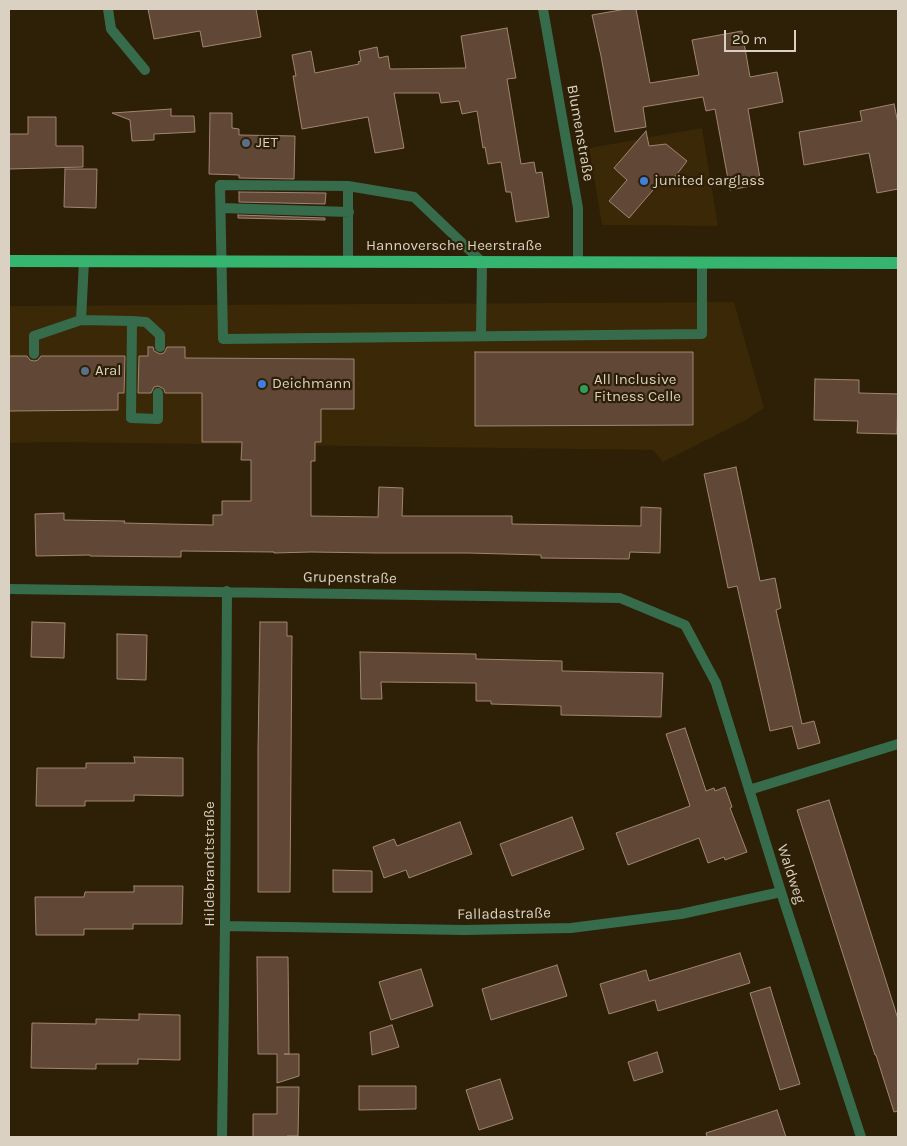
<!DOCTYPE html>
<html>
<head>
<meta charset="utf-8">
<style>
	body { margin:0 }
	#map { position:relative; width:907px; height:1146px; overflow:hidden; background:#2d2006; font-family:Karla,sans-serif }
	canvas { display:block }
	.frame { position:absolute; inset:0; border:10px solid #dad1c2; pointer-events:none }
	.scale { position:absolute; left:724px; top:30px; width:72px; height:22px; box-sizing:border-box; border:2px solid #dad1c2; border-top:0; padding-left:6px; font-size:15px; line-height:18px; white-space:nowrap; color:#dad1c2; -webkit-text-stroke:4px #2d2006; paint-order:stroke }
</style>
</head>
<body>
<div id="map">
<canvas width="907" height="1146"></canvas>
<div class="frame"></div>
<div class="scale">20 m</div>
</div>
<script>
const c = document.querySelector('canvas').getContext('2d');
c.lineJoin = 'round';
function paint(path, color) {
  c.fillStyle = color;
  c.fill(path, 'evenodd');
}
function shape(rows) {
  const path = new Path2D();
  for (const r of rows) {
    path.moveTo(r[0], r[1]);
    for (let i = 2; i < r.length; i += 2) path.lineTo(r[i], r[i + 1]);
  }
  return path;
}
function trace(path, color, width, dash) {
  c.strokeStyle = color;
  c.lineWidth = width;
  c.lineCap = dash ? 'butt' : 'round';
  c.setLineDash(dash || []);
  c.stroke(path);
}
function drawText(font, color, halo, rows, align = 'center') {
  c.font = font + ' Karla,sans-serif';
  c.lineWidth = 4.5;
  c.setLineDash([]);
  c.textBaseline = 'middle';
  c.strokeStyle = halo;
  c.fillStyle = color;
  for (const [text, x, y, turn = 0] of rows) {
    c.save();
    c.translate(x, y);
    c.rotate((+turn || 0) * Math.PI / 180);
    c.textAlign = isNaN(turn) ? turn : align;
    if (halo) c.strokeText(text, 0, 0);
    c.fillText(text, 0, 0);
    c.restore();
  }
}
const built = shape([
	[702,128,718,226,602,225,589,148],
	[734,302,764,408,744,421,663,462,653,450,50,442,9,443,9,306]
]);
const building = shape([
	[148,9,256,9,261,37,203,47,200,31,154,39,148,9],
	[626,9,636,9,650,83,699,75,692,40,742,31,750,77,777,72,783,102,748,109,761,184,730,190,715,109,706,111,703,97,643,107,646,127,615,132,601,56,592,15,626,9],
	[507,28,516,78,507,79,521,164,534,162,536,173,542,172,549,217,516,222,511,192,506,192,501,162,488,164,485,147,483,148,477,111,462,114,459,101,441,103,439,93,394,93,404,148,375,153,368,117,302,129,293,76,296,76,292,55,311,51,315,73,359,64,358,62,361,61,359,51,377,47,379,58,388,56,390,69,466,68,461,36,507,28],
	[894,104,898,123,898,189,877,193,869,153,804,165,799,132,862,121,860,111,894,104],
	[171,109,171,116,194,116,195,132,154,134,154,140,132,141,130,120,112,113,171,109],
	[210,113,232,113,232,128,239,129,239,135,295,136,294,179,239,178,239,175,209,174,210,113],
	[28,117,56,117,56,146,83,146,83,167,9,169,9,134,28,134,28,117],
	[646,131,649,146,666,144,687,161,671,182,665,176,629,218,609,201,627,180,614,168,646,131],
	[65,169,97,169,96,208,64,207,65,169],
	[239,192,326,193,325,204,239,202,239,192],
	[238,215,325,218,325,220,238,218,238,215],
	[148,347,153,347,154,351,160,354,164,353,167,347,185,347,185,358,354,359,354,409,321,409,321,442,315,442,315,461,311,461,311,516,378,517,379,487,403,488,402,516,512,516,512,524,641,526,641,507,661,508,660,553,630,552,629,559,541,558,541,555,468,553,377,553,311,552,274,553,274,552,181,551,181,557,90,556,90,555,36,556,35,514,64,513,64,520,125,521,124,523,213,525,213,515,222,515,222,501,251,501,251,460,241,460,242,442,202,442,202,393,165,393,164,389,158,386,154,387,151,393,138,393,139,356,148,356,148,347],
	[475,352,693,352,693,425,475,426,475,352],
	[9,356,27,356,30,360,34,361,38,360,41,356,125,356,124,393,118,393,118,410,9,411,9,356],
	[815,379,859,380,859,393,898,394,897,434,857,433,858,421,814,420,815,379],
	[736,467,760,581,775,578,781,608,776,610,802,724,814,721,820,743,798,749,792,726,770,731,737,586,728,588,704,474,736,467],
	[32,622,65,623,64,658,31,657,32,622],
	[260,622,287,622,287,636,292,636,290,892,258,892,258,751,260,622],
	[117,634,147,635,146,680,117,679,117,634],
	[360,652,476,654,476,659,562,661,562,671,663,673,661,717,561,715,561,706,491,704,491,701,476,701,476,683,381,682,382,699,361,699,360,652],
	[685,728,706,791,714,788,715,791,725,787,732,807,730,808,747,852,725,860,724,857,708,863,699,838,628,865,616,833,690,806,666,734,685,728],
	[134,757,183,758,183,796,134,795,134,801,85,801,85,806,36,806,37,768,86,768,86,763,135,763,134,757],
	[829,800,898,1019,898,1111,894,1112,876,1055,875,1055,797,810,829,800],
	[572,817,584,849,512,876,500,844,572,817],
	[460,822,472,854,409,878,406,870,384,878,373,847,394,839,397,846,460,822],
	[333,870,372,871,372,892,333,892,333,870],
	[134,886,183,886,182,924,133,924,133,929,84,929,84,935,36,935,35,897,84,897,85,892,134,892,134,886],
	[740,953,750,983,658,1011,655,1000,609,1014,600,984,646,970,649,981,740,953],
	[257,957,288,957,289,1054,284,1054,299,1054,299,1076,277,1083,277,1054,258,1054,257,957],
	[557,965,567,996,491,1020,482,989,557,965],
	[421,969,433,1006,391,1020,379,982,421,969],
	[770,987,800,1084,780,1090,750,993,770,987],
	[139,1014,180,1015,180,1060,138,1059,138,1064,96,1064,96,1069,31,1068,32,1023,96,1024,96,1019,139,1020,139,1014],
	[392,1025,399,1047,372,1055,370,1032,392,1025],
	[657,1052,663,1072,634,1081,628,1062,657,1052],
	[500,1079,513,1119,479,1130,466,1090,500,1079],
	[359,1086,416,1086,416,1109,359,1110,359,1086],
	[277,1087,299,1087,298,1136,287,1136,287,1137,253,1137,253,1114,277,1114,277,1087],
	[777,1110,786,1137,707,1137,706,1133,777,1110]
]);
const service = shape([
	[108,9,111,29,145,70],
	[221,208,349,212],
	[348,262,348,186],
	[81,320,132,321,131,418,158,419,158,393],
	[132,321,146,322,160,335,160,347],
	[481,336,482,262,414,197,348,186,220,185,223,339,702,334,702,263],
	[34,354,34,336,81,320,84,261]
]);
const minor = shape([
	[543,9,578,208,578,263],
	[9,589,620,598,685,625,716,683,781,892,861,1137],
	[749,790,898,744],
	[225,926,465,930,571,928,681,914,781,892],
	[222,1137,225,926,227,591]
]);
const primary = shape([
	[9,261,898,263]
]);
const markers = [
	[246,143,5,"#5c6f8a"],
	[644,181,5,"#3f7fe0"],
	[85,371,5,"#5c6f8a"],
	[262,384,5,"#3f7fe0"],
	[584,389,5,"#2e9e5b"]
];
const streetNames = [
	["Blumenstraße",580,133,80],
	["Hannoversche Heerstraße",454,246],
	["Grupenstraße",350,578,1],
	["Hildebrandtstraße",210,864,-90],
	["Waldweg",791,874,72],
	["Falladastraße",504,914,-1]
];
const poiNames = [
	["JET",256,143],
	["junited carglass",654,181],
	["Aral",95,371],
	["All Inclusive",594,380],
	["Fitness Celle",594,397],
	["Deichmann",272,384]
];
paint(built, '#3a2806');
paint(building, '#614736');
trace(building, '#a18572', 1);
trace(service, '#366c4b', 10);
trace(minor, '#366c4b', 10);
trace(primary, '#36b571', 12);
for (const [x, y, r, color] of markers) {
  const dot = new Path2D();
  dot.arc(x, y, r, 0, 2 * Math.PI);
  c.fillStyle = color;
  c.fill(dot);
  trace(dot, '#2d2006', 2);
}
drawText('15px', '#dad1c2', '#2d2006', streetNames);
drawText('15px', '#dad1c2', '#2d2006', poiNames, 'left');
</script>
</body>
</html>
